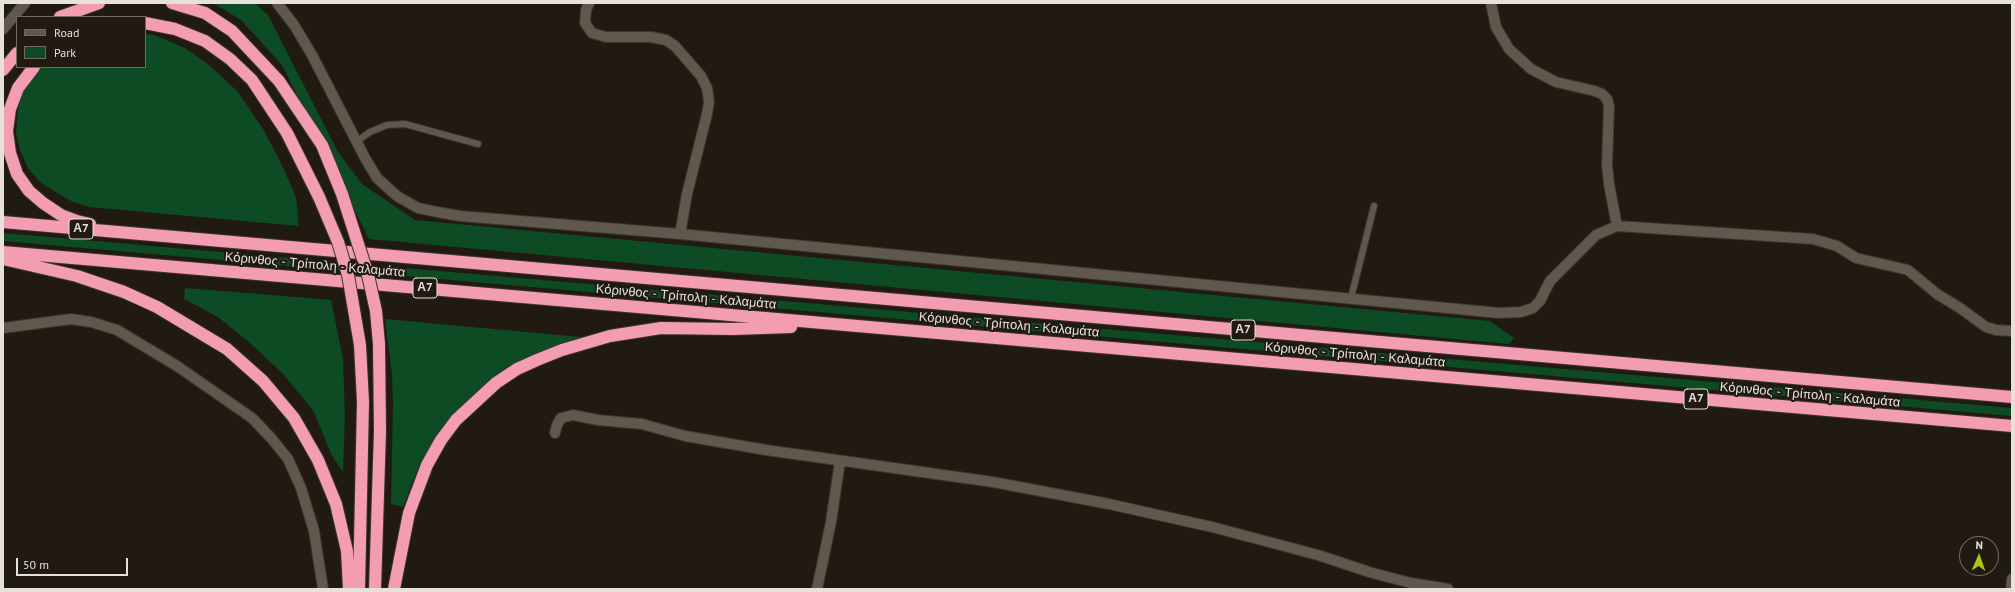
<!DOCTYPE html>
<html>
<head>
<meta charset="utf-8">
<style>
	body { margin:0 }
	#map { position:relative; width:2015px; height:592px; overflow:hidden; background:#211a11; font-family:"PT Sans",sans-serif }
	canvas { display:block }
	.frame { position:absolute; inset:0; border:4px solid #e7e1db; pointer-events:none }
	.legend { position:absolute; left:16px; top:16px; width:130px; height:52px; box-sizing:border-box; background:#211a11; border:1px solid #706a62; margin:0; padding:5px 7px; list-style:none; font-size:12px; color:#e7e1db }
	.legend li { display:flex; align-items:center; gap:8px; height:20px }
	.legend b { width:20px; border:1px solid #706a62 }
	.north { position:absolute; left:1959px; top:536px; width:40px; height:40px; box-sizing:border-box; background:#211a11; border:1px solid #706a62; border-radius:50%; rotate:2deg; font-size:11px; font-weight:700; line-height:16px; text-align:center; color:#e7e1db }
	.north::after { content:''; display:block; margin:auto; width:14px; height:18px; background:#a8c71d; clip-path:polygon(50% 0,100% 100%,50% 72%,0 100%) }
	.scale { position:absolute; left:16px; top:558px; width:112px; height:18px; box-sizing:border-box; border:2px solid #e7e1db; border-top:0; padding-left:5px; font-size:12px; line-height:14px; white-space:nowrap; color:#e7e1db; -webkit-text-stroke:3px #211a11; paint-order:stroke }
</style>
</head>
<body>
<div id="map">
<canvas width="2015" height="592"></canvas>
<div class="frame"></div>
<ul class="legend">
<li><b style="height:5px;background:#60584d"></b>Road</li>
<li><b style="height:11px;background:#0d4b24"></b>Park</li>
</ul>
<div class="north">N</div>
<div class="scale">50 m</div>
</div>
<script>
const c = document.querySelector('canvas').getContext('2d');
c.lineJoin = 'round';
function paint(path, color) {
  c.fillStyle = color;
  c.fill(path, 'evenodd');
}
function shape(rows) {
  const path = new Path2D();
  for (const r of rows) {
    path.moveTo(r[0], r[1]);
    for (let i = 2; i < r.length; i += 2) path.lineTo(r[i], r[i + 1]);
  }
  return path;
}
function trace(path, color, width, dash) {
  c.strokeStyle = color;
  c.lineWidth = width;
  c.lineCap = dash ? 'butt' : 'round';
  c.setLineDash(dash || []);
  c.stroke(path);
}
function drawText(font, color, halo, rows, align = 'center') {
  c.font = font + ' "PT Sans",sans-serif';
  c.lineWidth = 4;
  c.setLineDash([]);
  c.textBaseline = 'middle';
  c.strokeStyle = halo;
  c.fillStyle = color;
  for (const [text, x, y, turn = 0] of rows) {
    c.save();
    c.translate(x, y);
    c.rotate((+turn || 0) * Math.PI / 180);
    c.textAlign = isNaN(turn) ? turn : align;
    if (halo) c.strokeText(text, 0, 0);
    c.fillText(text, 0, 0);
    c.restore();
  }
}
const green = shape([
	[213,3,255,3,268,15,338,152,362,184,415,220,1490,321,1514,338,1509,344,369,239,282,65,241,20],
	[145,34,154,35,185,48,208,64,238,92,263,129,280,161,296,197,299,226,89,207,73,202,57,193,40,182,28,168,20,150,16,133,18,109,23,90,36,67,145,67],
	[3,233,2012,408,2012,416,3,241],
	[185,288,331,300,343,359,345,416,343,472,332,456,313,410,283,374,249,342,218,317,184,299],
	[385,319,591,338,516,365,424,459,412,483,403,507,391,504,393,404,392,375]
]);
const lane = shape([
	[356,142,370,132,387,125,405,124,478,144],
	[1351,298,1374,206]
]);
const street = shape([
	[277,3,294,25,312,55,365,158,377,178,397,196,418,208,437,212,460,216,680,234,1499,313,1521,312,1533,308,1540,301,1550,281,1596,235,1617,226,1813,239,1837,246,1856,258,1908,270,1937,294,1960,308,1986,327,1996,330,2012,331],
	[589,3,586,10,585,23,592,33,606,37,651,37,666,40,675,46,701,76,707,88,709,102,707,114,687,194,680,234],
	[1491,3,1496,27,1509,49,1531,69,1556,82,1595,91,1602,94,1607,99,1609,106,1607,165,1609,184,1617,226],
	[3,29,25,3],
	[3,328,71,319,91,322,117,330,177,366,252,418,272,439,288,459,301,488,314,531,323,589],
	[555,433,557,425,561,418,573,415,598,420,642,424,685,436,766,450,993,482,1109,504,1212,527,1318,555,1369,572,1411,583,1448,589],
	[817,589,831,522,840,461],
	[2011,589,2012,579]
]);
const highway = shape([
	[172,3,205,13,232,31,279,81,322,145,342,194],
	[60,17,99,3],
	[145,23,175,29,205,41,230,59,252,80,287,133,319,197],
	[34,67,18,88,10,109,7,131,10,153,17,174,29,191,43,203,61,215,77,221,90,224],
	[3,70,17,53],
	[3,222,2012,397],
	[3,252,2012,426],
	[3,259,77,276,124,292,157,307,227,349,263,381,294,418,318,460,336,504,347,551,349,589],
	[359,589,363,402,360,345],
	[375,589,380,431,379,344],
	[394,589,409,513,427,465,441,440,456,420,496,383,517,369,537,360,562,350,610,336,661,328,733,329,791,327]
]);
const highwayBridge = shape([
	[342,194,368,275,376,311,379,344],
	[319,197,338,242,348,275,360,345]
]);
const shields = [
	[81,229,24],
	[425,288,24],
	[1243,330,24],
	[1696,399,24]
];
const shieldNames = [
	["Α7",81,229],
	["Α7",425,288],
	["Α7",1243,330],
	["Α7",1696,399]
];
const streetNames = [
	["Κόρινθος - Τρίπολη - Καλαμάτα",315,265,5],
	["Κόρινθος - Τρίπολη - Καλαμάτα",686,297,5],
	["Κόρινθος - Τρίπολη - Καλαμάτα",1009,325,5],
	["Κόρινθος - Τρίπολη - Καλαμάτα",1355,355,5],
	["Κόρινθος - Τρίπολη - Καλαμάτα",1810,395,5]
];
paint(green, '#0d4b24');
trace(lane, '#3b3531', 8);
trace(street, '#3b3531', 12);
trace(highway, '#3b3531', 14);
trace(lane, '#60584d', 6);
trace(street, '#60584d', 10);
trace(highway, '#f39db3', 12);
trace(highwayBridge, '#3b3531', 14, []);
trace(highwayBridge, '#f39db3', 12);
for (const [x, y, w] of shields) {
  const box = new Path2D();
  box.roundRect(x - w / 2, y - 10, w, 20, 3);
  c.fillStyle = '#211a11';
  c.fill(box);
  trace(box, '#e7e1db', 1);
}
drawText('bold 12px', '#e7e1db', null, shieldNames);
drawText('13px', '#e7e1db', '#211a11', streetNames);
</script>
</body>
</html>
